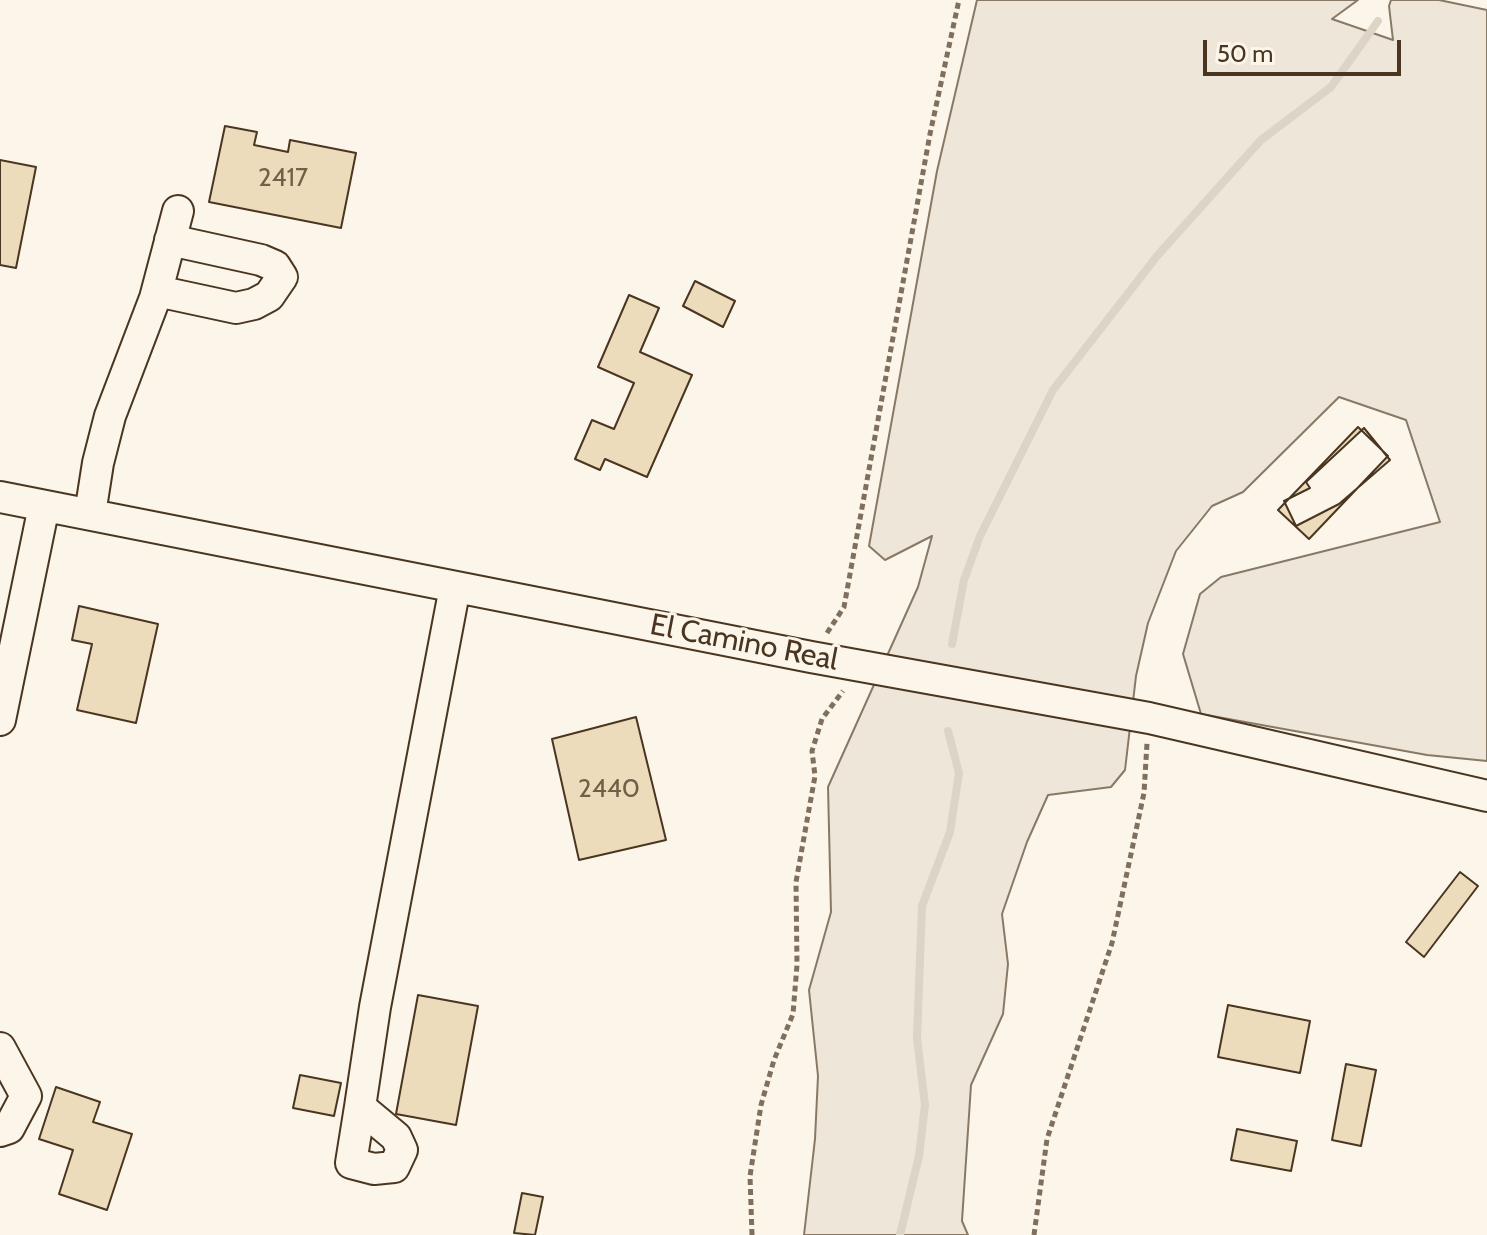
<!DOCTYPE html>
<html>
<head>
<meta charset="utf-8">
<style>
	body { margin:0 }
	#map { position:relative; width:1487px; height:1235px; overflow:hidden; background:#fbf6e9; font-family:Cabin,sans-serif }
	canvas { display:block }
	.scale { position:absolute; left:1203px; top:40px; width:198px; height:36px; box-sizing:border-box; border:4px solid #4a3520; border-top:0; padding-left:10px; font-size:24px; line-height:28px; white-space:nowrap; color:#4a3520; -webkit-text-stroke:6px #fbf6e9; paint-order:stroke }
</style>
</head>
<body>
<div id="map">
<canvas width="1487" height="1235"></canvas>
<div class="scale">50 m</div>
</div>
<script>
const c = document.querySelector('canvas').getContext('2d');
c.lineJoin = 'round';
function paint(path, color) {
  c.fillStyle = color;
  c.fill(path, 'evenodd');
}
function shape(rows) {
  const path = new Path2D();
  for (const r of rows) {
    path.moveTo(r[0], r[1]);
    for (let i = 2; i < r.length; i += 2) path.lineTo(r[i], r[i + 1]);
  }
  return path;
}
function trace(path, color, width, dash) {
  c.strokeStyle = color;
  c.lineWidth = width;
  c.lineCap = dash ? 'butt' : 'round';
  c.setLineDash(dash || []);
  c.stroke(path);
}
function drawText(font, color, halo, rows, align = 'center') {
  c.font = font + ' Cabin,sans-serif';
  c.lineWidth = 6;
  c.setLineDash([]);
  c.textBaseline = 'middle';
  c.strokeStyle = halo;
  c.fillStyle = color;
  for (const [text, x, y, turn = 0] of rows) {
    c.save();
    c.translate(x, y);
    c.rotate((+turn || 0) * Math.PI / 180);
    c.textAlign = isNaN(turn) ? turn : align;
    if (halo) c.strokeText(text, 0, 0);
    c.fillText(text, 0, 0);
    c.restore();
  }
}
const green = shape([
	[977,0,1358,0,1332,19,1393,40,1389,6,1391,0,1439,0,1487,10,1487,761,1427,755,1201,714,1183,654,1200,594,1221,577,1440,522,1406,420,1339,397,1243,492,1212,506,1176,551,1148,623,1136,676,1125,770,1111,787,1048,795,1027,842,1002,914,1008,964,1003,1014,971,1085,962,1221,968,1235,804,1235,815,1139,818,1076,809,990,831,912,828,787,918,587,932,536,885,560,869,546,937,171,977,0]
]);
const stream = shape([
	[952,644,964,580,980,536,1053,390,1157,256,1261,140,1331,87,1378,21],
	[900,1235,919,1156,925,1105,917,1038,922,906,950,832,959,773,948,731]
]);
const building = shape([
	[225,126,257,132,254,145,288,152,290,140,356,153,341,228,209,202,225,126],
	[0,160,36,167,16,268,0,265,0,160],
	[695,281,735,301,723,327,683,306,695,281],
	[629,295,659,308,640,352,692,375,647,477,605,459,600,470,575,459,592,420,614,429,634,383,598,367,629,295],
	[1358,427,1388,456,1309,539,1278,510,1358,427],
	[1364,428,1390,460,1339,504,1296,526,1284,501,1310,488,1306,482,1364,428],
	[79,606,158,624,136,723,77,710,92,644,72,640,79,606],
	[636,717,666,840,579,860,552,739,636,717],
	[1460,872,1478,886,1424,957,1406,942,1460,872],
	[418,995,478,1006,456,1125,396,1114,418,995],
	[1228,1005,1310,1021,1300,1073,1218,1057,1228,1005],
	[1346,1064,1376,1070,1361,1146,1332,1140,1346,1064],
	[300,1075,341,1083,334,1116,293,1108,300,1075],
	[56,1087,100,1102,93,1122,132,1134,107,1210,59,1194,73,1150,39,1139,56,1087],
	[1237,1129,1297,1141,1291,1171,1231,1160,1237,1129],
	[522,1193,543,1197,535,1235,514,1233,522,1193]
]);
const path = shape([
	[827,633,844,607,930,134,959,0],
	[752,1235,750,1176,761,1105,774,1060,793,1014,797,965,796,882,815,776,812,751,822,719,843,691],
	[1034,1235,1047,1139,1112,943,1144,793,1147,743]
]);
const minor = shape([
	[157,291,236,308,254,304,269,296,282,277,275,266,261,260,170,240],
	[0,497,811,657,1149,718,1487,796],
	[90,514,98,463,110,416,155,298,178,211],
	[0,720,44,506],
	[0,1048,26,1096,9,1128,0,1131],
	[360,1107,396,1137,402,1150,394,1167,374,1169,351,1163,360,1107,375,1007,455,587]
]);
const numberNames = [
	["2417",283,178],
	["2440",609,789]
];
const streetNames = [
	["El Camino Real",744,643,11]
];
paint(green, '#ede6d9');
trace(green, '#887966', 2);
trace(stream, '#dcd4c6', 8);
paint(building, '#ecdcbc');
trace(building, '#4a3520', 2);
trace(minor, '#4a3520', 34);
trace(path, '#7f6f5c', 5, [6, 4]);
trace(minor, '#fbf6e9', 30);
drawText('26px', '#725f47', null, numberNames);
drawText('30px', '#4a3520', '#fbf6e9', streetNames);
</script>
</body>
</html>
